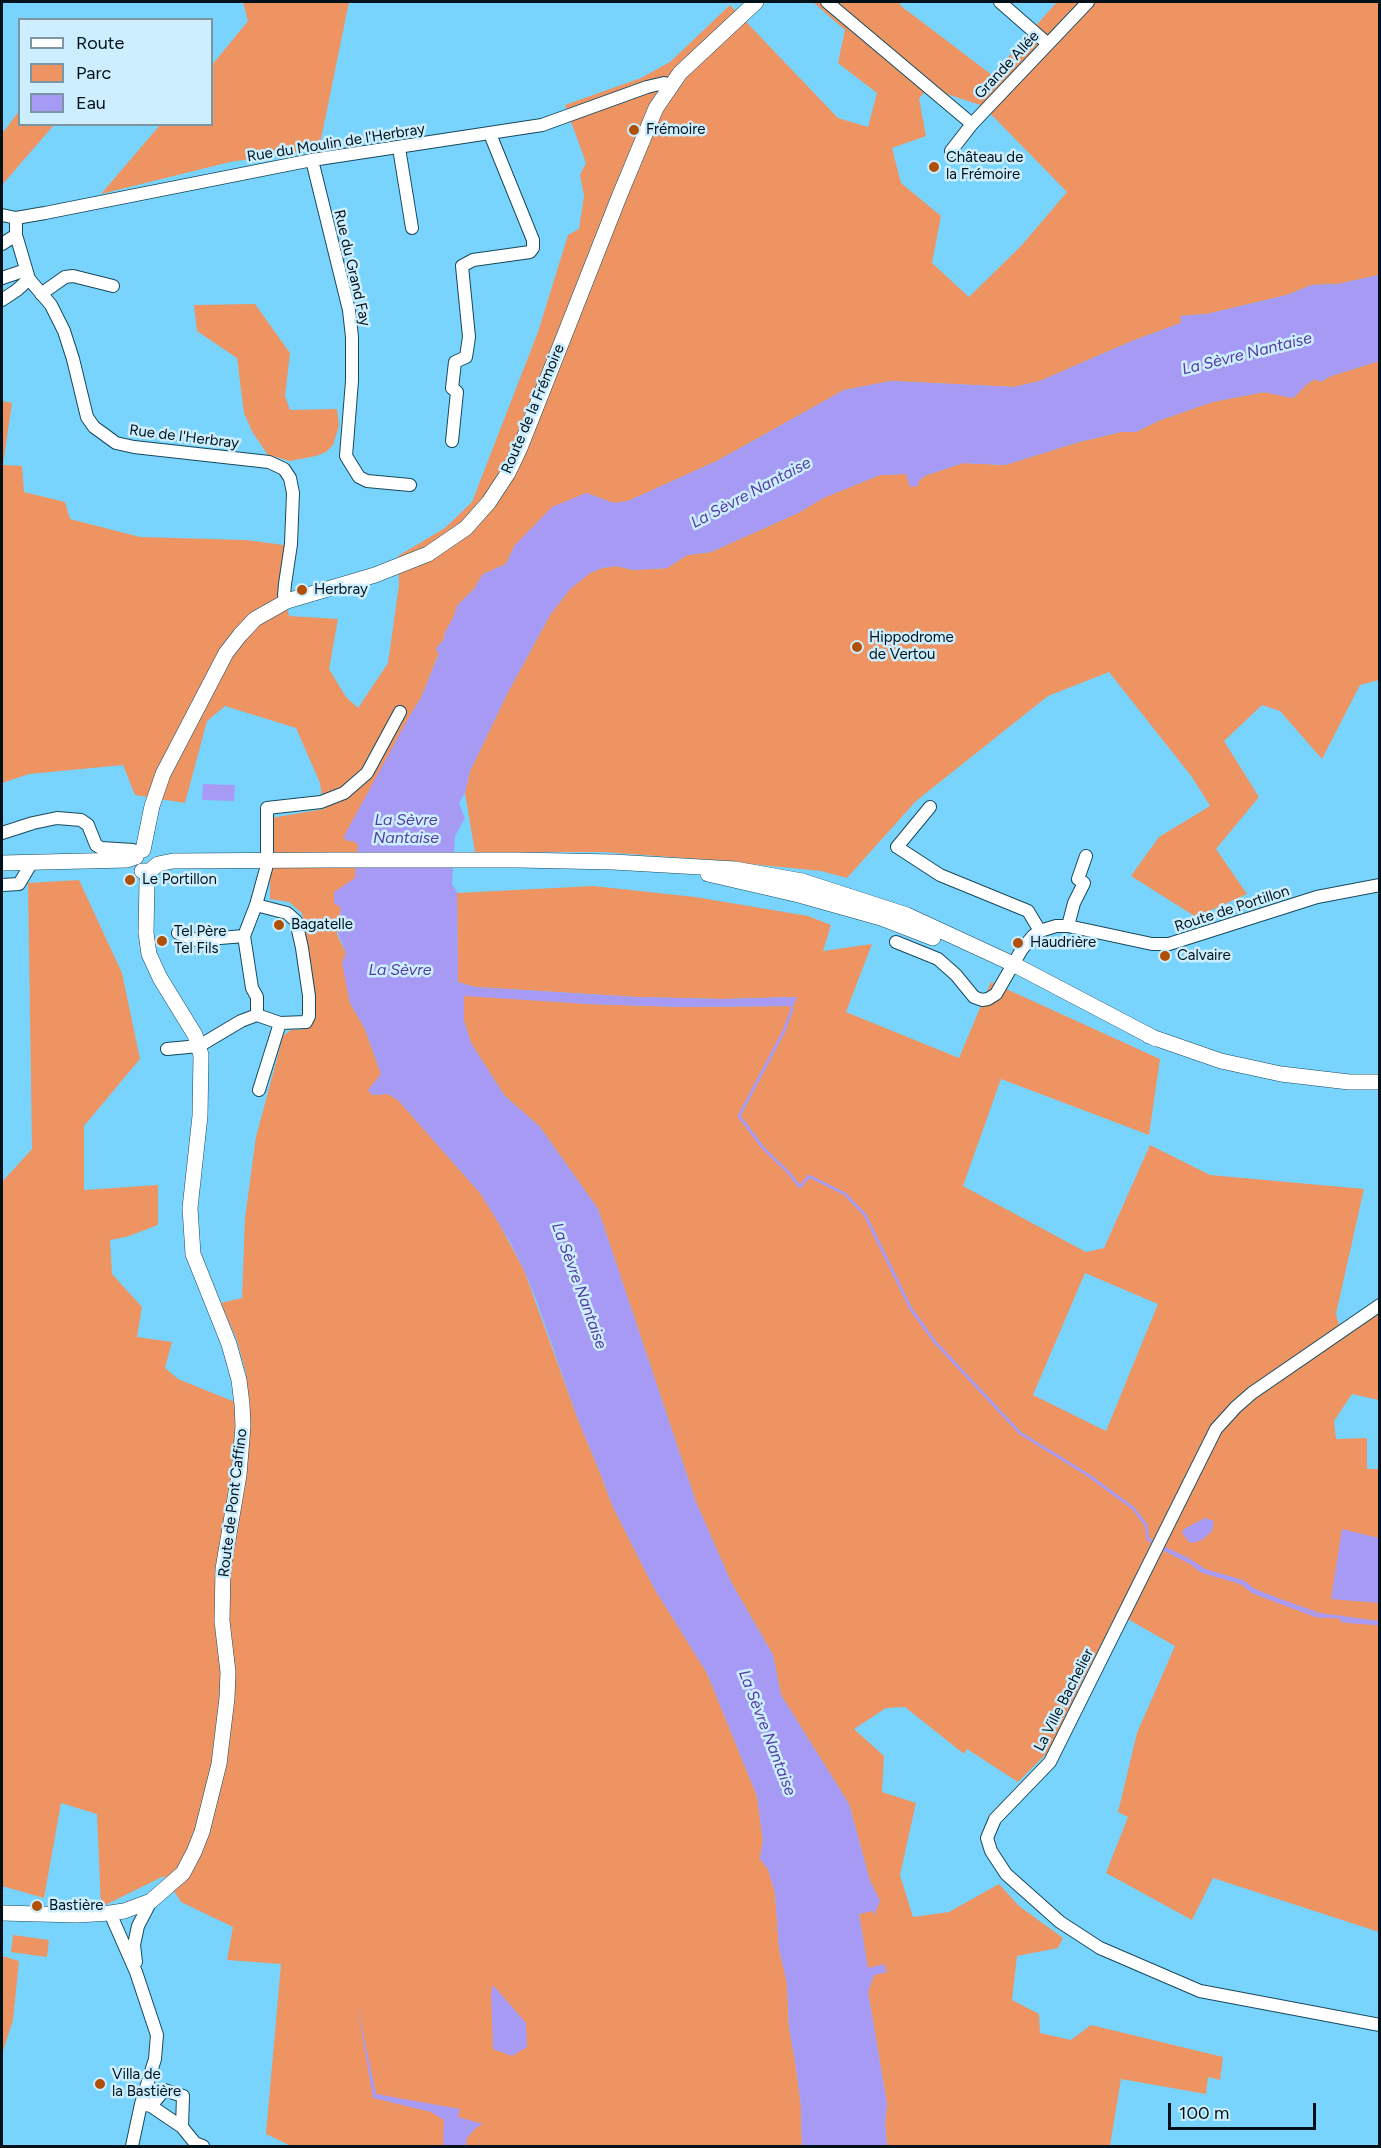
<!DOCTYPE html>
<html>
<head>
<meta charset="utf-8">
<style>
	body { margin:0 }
	#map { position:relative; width:1381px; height:2148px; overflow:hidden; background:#79d4fd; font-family:Figtree,sans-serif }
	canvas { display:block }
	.frame { position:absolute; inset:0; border:3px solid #011119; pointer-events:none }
	.legend { position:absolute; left:18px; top:18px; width:195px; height:108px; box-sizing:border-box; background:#cceefe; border:2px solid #7b96a2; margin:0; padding:8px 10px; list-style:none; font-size:18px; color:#011119 }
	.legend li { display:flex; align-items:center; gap:12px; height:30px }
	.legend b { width:30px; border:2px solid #7b96a2 }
	.scale { position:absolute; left:1168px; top:2103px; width:148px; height:27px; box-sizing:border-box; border:3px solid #011119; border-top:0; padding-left:8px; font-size:18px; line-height:21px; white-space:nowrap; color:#011119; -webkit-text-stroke:4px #cceefe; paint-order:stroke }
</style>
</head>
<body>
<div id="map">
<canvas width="1381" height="2148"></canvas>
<div class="frame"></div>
<ul class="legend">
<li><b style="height:8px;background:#fff"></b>Route</li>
<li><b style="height:16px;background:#ed9462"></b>Parc</li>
<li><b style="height:16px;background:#a69af5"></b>Eau</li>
</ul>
<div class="scale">100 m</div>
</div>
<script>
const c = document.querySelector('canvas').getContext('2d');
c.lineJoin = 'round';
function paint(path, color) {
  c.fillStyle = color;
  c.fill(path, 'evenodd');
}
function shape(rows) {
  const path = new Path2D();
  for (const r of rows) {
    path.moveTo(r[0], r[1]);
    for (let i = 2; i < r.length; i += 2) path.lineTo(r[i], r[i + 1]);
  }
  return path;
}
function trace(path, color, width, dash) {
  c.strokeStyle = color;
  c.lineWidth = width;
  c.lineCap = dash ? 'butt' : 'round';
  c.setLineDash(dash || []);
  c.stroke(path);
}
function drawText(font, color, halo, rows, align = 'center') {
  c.font = font + ' Figtree,sans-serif';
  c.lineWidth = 5;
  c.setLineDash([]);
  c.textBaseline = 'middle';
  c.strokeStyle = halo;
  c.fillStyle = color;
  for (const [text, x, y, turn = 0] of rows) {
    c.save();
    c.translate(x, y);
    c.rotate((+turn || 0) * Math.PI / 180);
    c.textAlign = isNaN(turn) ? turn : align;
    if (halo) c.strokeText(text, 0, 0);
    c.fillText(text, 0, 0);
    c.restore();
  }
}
const green = shape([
	[243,2,349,2,319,149,230,162,101,194,160,125,212,124,212,65,248,21],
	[813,2,899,2,901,6,992,75,1057,2,1379,2,1379,275,1338,284,1312,285,1287,295,1207,314,1181,316,1181,323,1132,341,1040,381,1014,387,891,381,844,390,717,461,628,501,614,503,586,493,515,545,506,564,483,574,474,589,457,606,454,616,445,633,444,639,436,649,439,653,421,698,409,717,356,842,358,845,355,878,341,908,337,934,346,953,350,1003,365,1029,381,1074,372,1095,388,1094,398,1100,480,1193,493,1212,524,1270,577,1417,601,1475,613,1507,654,1588,707,1673,757,1796,763,1840,760,1859,768,1869,775,1893,779,1948,787,1983,789,2028,795,2060,801,2106,802,2146,291,2146,266,2134,281,1964,227,1960,233,1927,181,1902,164,1876,101,1907,97,1814,61,1803,44,1898,2,1886,2,1182,32,1149,28,883,79,880,122,973,140,1059,84,1126,84,1190,158,1185,158,1225,126,1237,110,1240,112,1274,142,1307,137,1337,172,1342,165,1368,178,1379,235,1402,248,1400,246,1373,237,1340,221,1303,242,1298,245,1218,256,1137,282,1040,283,1036,291,1030,306,1029,316,1017,302,913,289,902,270,899,271,818,324,809,320,783,296,728,225,706,207,721,185,803,135,795,123,765,29,774,2,783,2,401,12,403,3,465,22,466,24,492,65,502,70,519,140,537,246,540,284,545,281,581,289,616,338,619,329,669,346,697,358,708,388,663,399,585,398,556,445,528,472,502,538,332,568,235,579,229,584,196,580,175,586,163,565,105,641,78,670,62,730,5,838,118,868,127,877,93,838,63,845,30],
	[929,88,983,106,1067,192,1022,245,969,297,932,263,941,216,901,183,892,148,926,136,919,98],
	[19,111,20,124,54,125,2,185,2,134],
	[255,304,290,353,285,396,290,410,337,409,339,426,333,445,326,452,316,456,290,461,268,455,253,433,244,413,237,358,197,331,194,305],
	[1379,361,1379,680,1360,685,1322,759,1280,711,1262,705,1224,741,1259,797,1216,849,1247,894,1196,917,1131,876,1159,837,1210,806,1192,777,1109,672,1048,696,916,801,847,878,821,871,711,860,603,852,475,852,465,793,470,771,507,694,550,615,570,589,590,573,602,568,617,566,633,570,667,568,687,555,711,552,798,513,823,498,880,475,906,474,919,481,924,476,963,463,1005,465,1079,442,1121,432,1136,432,1158,421,1212,402,1264,392,1294,397,1308,383,1316,379,1320,382,1331,376],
	[593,886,695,897,808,916,831,925,823,951,872,944,846,1012,959,1058,991,982,1160,1059,1149,1135,1001,1079,963,1186,1086,1252,1104,1248,1150,1145,1210,1175,1364,1189,1336,1314,1339,1325,1379,1298,1379,1400,1352,1394,1334,1421,1336,1439,1367,1438,1367,1469,1379,1469,1379,1932,1213,1878,1192,1920,1106,1873,1128,1817,1118,1812,1137,1733,1175,1646,1117,1613,1047,1753,1018,1782,967,1749,964,1754,905,1707,886,1708,854,1729,884,1756,882,1792,916,1803,900,1875,913,1917,949,1912,999,1884,1019,1906,1063,1938,1058,1948,1017,1956,1012,2000,1039,2014,1040,2033,1071,2040,1091,2025,1223,2057,1220,2080,1208,2077,1206,2094,1121,2079,1110,2146,887,2146,885,2123,887,2104,868,1992,874,1975,886,1972,868,1969,859,1914,873,1910,880,1901,870,1881,849,1804,781,1695,773,1655,731,1582,696,1502,598,1209,540,1127,504,1095,471,1043,464,1021,464,995,589,1004,682,1007,789,1006,792,1008,796,997,724,999,636,997,475,987,458,982,457,893],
	[1085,1273,1158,1304,1106,1431,1033,1395],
	[13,1935,49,1940,47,1957,11,1952],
	[2,1956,19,1961,13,2020,2,2054]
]);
const water = shape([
	[1379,275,1379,361,1331,376,1320,382,1316,379,1308,383,1294,397,1291,398,1264,392,1212,402,1158,421,1136,432,1121,432,1079,442,1005,465,963,463,924,476,919,481,918,486,910,487,906,474,880,475,823,498,798,513,711,552,687,555,667,568,633,570,616,566,602,568,590,573,570,589,550,615,507,694,470,771,465,793,459,803,465,818,455,836,452,884,457,892,458,982,475,987,636,997,724,999,797,997,792,1009,789,1006,682,1007,589,1004,464,996,464,1021,471,1043,504,1095,540,1127,598,1209,696,1502,731,1582,773,1655,781,1695,849,1804,870,1881,880,1901,874,1916,873,1911,859,1914,868,1968,884,1964,887,1972,874,1975,868,1992,887,2104,885,2123,887,2146,802,2146,801,2106,795,2060,789,2028,787,1983,779,1948,775,1893,768,1869,760,1859,763,1840,757,1796,707,1673,654,1588,613,1507,601,1475,577,1417,537,1302,524,1270,509,1240,480,1193,398,1100,388,1094,372,1095,368,1090,381,1074,365,1029,350,1003,342,963,346,953,336,928,340,920,341,908,334,903,334,892,355,878,358,845,355,842,345,840,344,836,409,717,421,698,439,654,436,649,444,639,445,633,454,616,457,606,474,589,483,574,506,564,515,545,552,507,586,493,614,503,628,501,717,461,844,390,891,381,1014,387,1040,381,1132,341,1181,323,1180,316,1207,314,1287,295,1312,285,1338,284],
	[203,784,235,785,234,801,202,800],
	[1205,1518,1214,1521,1212,1531,1202,1540,1193,1543,1189,1542,1182,1533,1184,1529],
	[1342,1529,1379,1538,1379,1603,1331,1599],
	[1163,1546,1189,1558,1205,1569,1243,1580,1255,1589,1278,1598,1320,1613,1379,1621,1379,1623,1346,1620,1340,1617,1324,1616,1311,1612,1254,1592,1244,1583,1202,1570,1187,1559,1162,1548],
	[493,1985,526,2023,527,2047,512,2056,493,2049,491,1994],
	[357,2004,376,2094,460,2109,458,2117,483,2124,476,2128,467,2138,466,2146,443,2146,444,2120,431,2112,373,2098]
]);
const stream = shape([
	[792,1009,784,1031,739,1116,764,1149,788,1172,800,1187,809,1176,845,1194,865,1215,911,1309,935,1342,1020,1433,1088,1475,1133,1508,1146,1525,1148,1539,1154,1543],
	[1159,1547,1193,1564,1201,1571,1242,1583,1253,1592,1317,1616,1340,1617,1343,1621,1380,1624]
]);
const minor = shape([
	[827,2,972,124],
	[1000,2,1048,44],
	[399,148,412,228],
	[951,151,972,124,1088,2],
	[312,160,349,310,352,337,352,381,346,456,359,477,367,481,410,485],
	[2,215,16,218,45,213,312,160,542,125,647,87,664,83,671,85],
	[16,218,16,235,29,279,51,305,64,331,73,359,87,417,94,427,116,443,134,447,269,462,284,469,290,478,293,493,291,544,285,584,284,595,287,601],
	[2,244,16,235],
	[2,278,26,270],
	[41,294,65,277,73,276,113,286],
	[2,300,17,290,29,279],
	[452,441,457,392,452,388,455,362,466,357,469,337,462,266,473,260,530,252,533,248,533,240,490,134],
	[930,807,897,847,940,875,1028,911,1040,931],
	[2,833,33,823,57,818,81,820,88,825,96,845,101,848,133,850,138,854],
	[2,885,19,884,32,862],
	[256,905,287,913,296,921,302,948,309,996,309,1016,306,1022,280,1023,257,1015],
	[1068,926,1074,903,1084,883,1078,879,1086,856],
	[178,933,196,940,244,936],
	[896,942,938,959,956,975,974,997,982,1000,988,999,996,994,1022,949,1033,936,1040,931,1056,926,1068,926,1152,944,1169,944,1317,897,1380,885],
	[167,1049,199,1046,241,1021,257,1015,257,997,252,988,244,936,256,905,267,865,267,808,321,802,344,793,367,773,400,712],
	[259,1090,280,1023],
	[1380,1305,1252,1393,1236,1407,1216,1429,1050,1762,995,1819,987,1838,991,1851,1006,1874,1060,1922,1100,1948,1200,1991,1380,2025],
	[110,1913,136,1972,157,2035,155,2059,141,2104,132,2146],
	[136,1962,134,1945,138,1926,151,1901],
	[141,2104,151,2106,182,2127,183,2096,164,2090,151,2106],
	[182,2127,195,2143,203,2146]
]);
const tertiary = shape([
	[143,850,152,806,163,774,226,653,240,635,255,619,287,601,375,575,428,554,466,528,489,502,508,473,520,448,619,197,656,108,680,73,756,2],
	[2,863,127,860,136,857],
	[142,871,150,871,158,864,173,861,330,860,518,860,613,862,735,869,802,881,907,915,1013,964,1156,1039],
	[708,874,799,895,881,918,933,938],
	[1149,1036,1221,1061,1281,1074,1349,1082,1380,1082],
	[2,1913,77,1915,110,1913,124,1911,151,1901,183,1873,194,1852,202,1832,219,1764,227,1698,228,1672,222,1621,223,1569,239,1475,243,1426,242,1404,239,1380,229,1344,193,1254,190,1208,200,1116,201,1055,195,1035,160,978,149,954,146,933,147,881,150,871]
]);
const markers = [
	[634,130,6,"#b05006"],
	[934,167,6,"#b05006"],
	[302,590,6,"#b05006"],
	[857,647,6,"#b05006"],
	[130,880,6,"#b05006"],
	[279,925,6,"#b05006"],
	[162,941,6,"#b05006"],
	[1018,943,6,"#b05006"],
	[1165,956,6,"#b05006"],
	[37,1906,6,"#b05006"],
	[100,2084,6,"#b05006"]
];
const streetNames = [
	["Grande Allée",1007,65,-47],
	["Rue du Moulin de l'Herbray",336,143,-9],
	["Rue du Grand Fay",352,268,77],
	["Route de la Frémoire",533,409,-67],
	["Rue de l'Herbray",184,437,7],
	["Route de Portillon",1232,909,-18],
	["Route de Pont Caffino",233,1503,-83],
	["La Ville Bachelier",1064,1700,-63]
];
const poiNames = [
	["Frémoire",646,130],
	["Château de",946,158],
	["la Frémoire",946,175],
	["Herbray",314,590],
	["Hippodrome",869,638],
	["de Vertou",869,655],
	["Le Portillon",142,880],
	["Bagatelle",291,925],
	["Tel Père",174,932],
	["Tel Fils",174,949],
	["Haudrière",1030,943],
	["Calvaire",1177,956],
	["Bastière",49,1906],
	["Villa de",112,2075],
	["la Bastière",112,2092]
];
const waterNames = [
	["La Sèvre Nantaise",1247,354,-14],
	["La Sèvre Nantaise",751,493,-28],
	["La Sèvre",406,820],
	["Nantaise",406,838],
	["La Sèvre",400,970],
	["La Sèvre Nantaise",579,1286,70],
	["La Sèvre Nantaise",767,1733,69]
];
paint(green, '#ed9462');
paint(water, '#a69af5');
trace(stream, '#a69af5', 3);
trace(minor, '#17495d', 14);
trace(tertiary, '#17495d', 16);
trace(minor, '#fff', 12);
trace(tertiary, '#fff', 15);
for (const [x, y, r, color] of markers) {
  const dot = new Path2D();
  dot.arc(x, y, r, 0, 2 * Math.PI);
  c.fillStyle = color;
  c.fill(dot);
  trace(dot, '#cceefe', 2);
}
drawText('15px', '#011119', '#cceefe', streetNames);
drawText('15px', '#011119', '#cceefe', poiNames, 'left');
drawText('italic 16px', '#533aa3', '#cceefe', waterNames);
</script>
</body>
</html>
